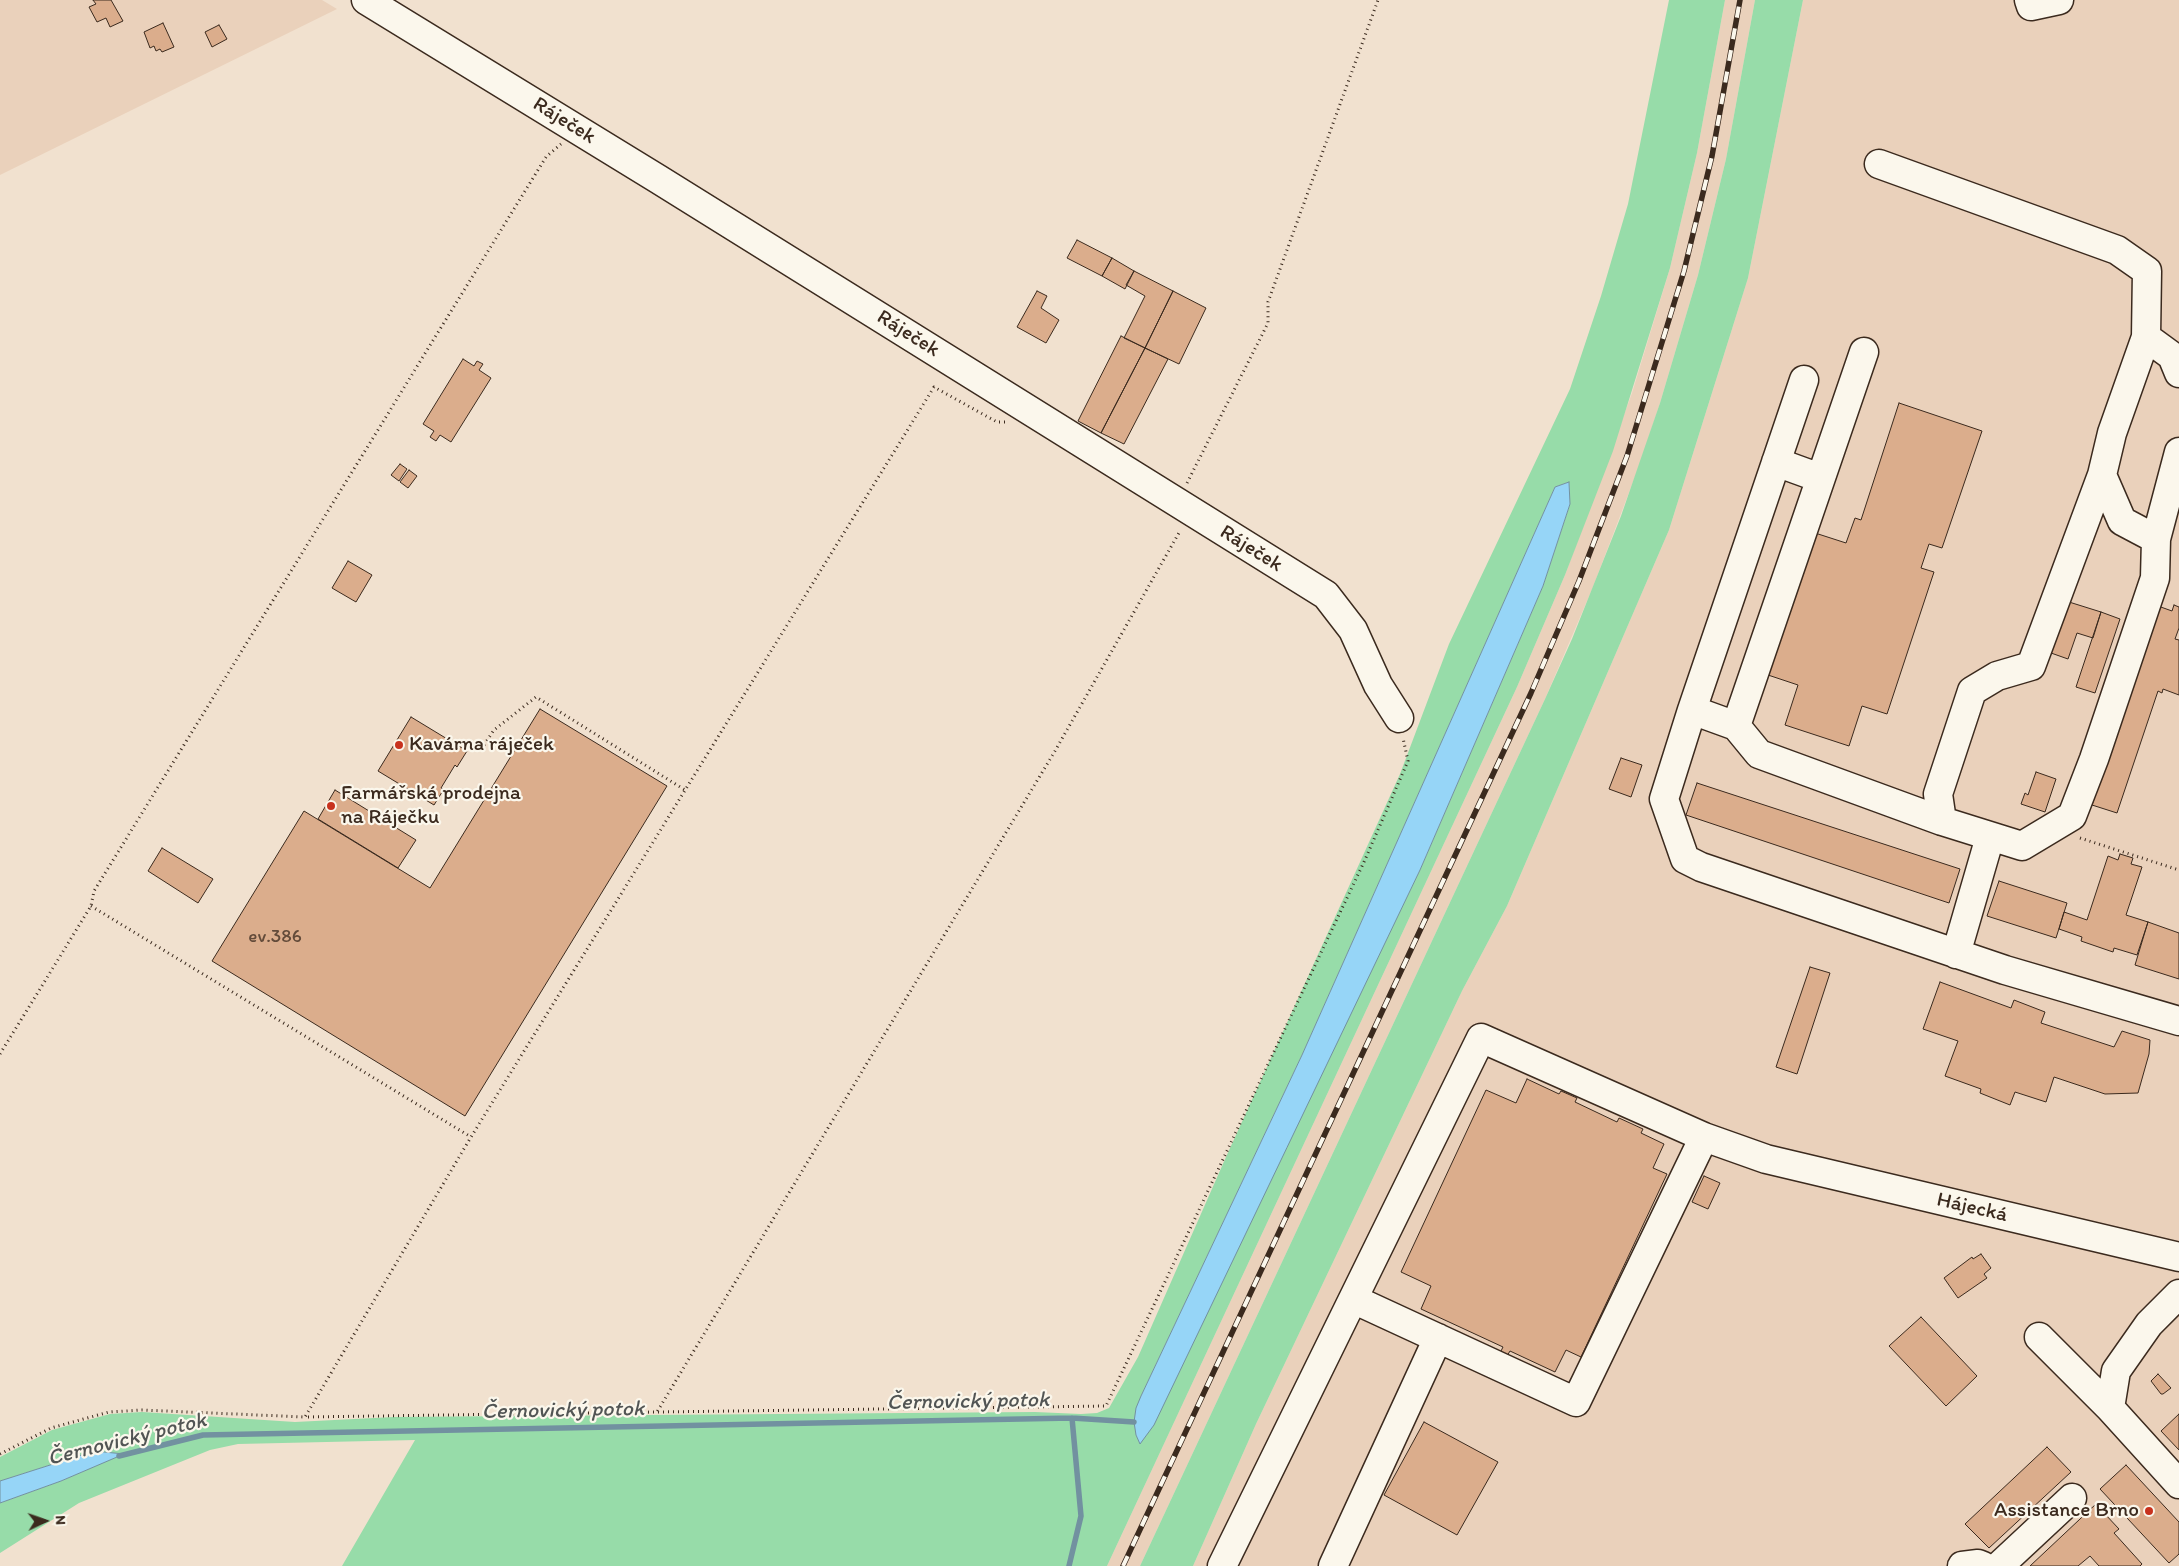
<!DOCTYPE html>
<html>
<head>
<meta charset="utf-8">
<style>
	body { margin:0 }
	#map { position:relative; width:2179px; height:1566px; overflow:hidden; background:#f1e1cf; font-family:Itim,sans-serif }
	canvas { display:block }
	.north { position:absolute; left:20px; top:1496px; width:50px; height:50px; -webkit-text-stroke:4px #fbf7ec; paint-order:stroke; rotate:87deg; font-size:14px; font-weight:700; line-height:20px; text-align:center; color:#3b2a1e }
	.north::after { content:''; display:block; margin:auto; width:18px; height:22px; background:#3b2a1e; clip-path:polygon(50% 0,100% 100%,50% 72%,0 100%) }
</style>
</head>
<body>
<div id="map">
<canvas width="2179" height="1566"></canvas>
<div class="north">N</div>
</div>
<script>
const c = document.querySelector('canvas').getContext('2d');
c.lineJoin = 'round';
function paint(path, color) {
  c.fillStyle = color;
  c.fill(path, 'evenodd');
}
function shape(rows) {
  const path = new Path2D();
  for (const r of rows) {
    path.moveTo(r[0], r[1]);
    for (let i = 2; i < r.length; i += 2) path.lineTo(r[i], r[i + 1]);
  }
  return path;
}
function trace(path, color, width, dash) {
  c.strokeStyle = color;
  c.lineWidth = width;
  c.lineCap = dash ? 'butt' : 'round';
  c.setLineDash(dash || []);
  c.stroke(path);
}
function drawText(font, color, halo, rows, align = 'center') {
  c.font = font + ' Itim,sans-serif';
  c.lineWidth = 4.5;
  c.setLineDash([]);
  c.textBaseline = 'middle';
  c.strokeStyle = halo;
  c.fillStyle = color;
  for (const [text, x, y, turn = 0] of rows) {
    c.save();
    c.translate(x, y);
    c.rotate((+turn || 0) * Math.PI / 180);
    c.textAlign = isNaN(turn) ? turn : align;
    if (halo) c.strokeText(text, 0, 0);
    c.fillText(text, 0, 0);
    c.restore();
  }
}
const built = shape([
	[0,0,322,0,337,9,0,175],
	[1725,0,1755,0,1726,159,1698,275,1660,403,1641,461,1593,587,1545,699,1140,1566,1107,1566,1517,687,1565,575,1632,393,1670,268,1697,153],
	[1803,0,2179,0,2179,1566,1193,1566,1256,1424,1462,991,1507,906,1669,530,1748,278]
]);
const green = shape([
	[1669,0,1725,0,1697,153,1670,268,1613,451,1565,575,1517,687,1107,1566,342,1566,415,1440,238,1444,210,1450,79,1503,0,1553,0,1503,61,1481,123,1454,94,1451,0,1481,0,1457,52,1430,110,1414,142,1412,295,1422,394,1417,1035,1412,1081,1414,1097,1413,1109,1408,1138,1357,1226,1157,1400,774,1449,644,1570,389,1601,296,1628,204],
	[1569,482,1570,504,1543,586,1420,870,1140,1443,1136,1435,1141,1396,1302,1055,1555,487],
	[1755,0,1803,0,1748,278,1669,530,1507,906,1462,991,1256,1424,1193,1566,1140,1566,1545,699,1572,639,1621,516,1660,403,1698,275,1726,159]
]);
const water = shape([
	[1569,482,1570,504,1543,586,1420,870,1154,1425,1140,1444,1136,1435,1134,1422,1136,1408,1141,1396,1302,1055,1555,487,1569,482],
	[94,1451,124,1454,61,1481,0,1503,0,1481,94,1451]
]);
const stream = shape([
	[119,1456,203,1435,1072,1418,1134,1422],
	[1069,1566,1081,1516,1072,1418]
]);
const building = shape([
	[93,0,111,0,123,21,110,27,106,18,97,22,89,7,96,4,93,0],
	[163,23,174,47,162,52,160,49,156,51,154,46,150,48,144,32,163,23],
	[219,25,227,39,212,47,205,32,219,25],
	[1077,240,1112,258,1102,276,1067,258,1077,240],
	[1112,258,1134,271,1125,289,1102,276,1112,258],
	[1134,271,1173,291,1145,348,1124,338,1145,296,1126,285,1134,271],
	[1037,291,1047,296,1041,308,1059,320,1046,343,1017,327,1037,291],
	[1173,291,1206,308,1179,364,1145,348,1173,291],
	[1121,336,1145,348,1101,433,1078,421,1121,336],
	[1145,348,1168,359,1124,444,1101,433,1145,348],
	[463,359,474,366,477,361,483,364,479,370,491,378,451,442,440,435,436,441,430,437,434,431,423,424,463,359],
	[1899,403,1982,431,1942,548,1929,544,1921,568,1934,572,1887,714,1862,706,1849,746,1785,725,1798,685,1765,674,1812,532,1846,543,1855,518,1861,520,1899,403],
	[400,464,407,469,399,481,391,475,400,464],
	[409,470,417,476,408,488,400,482,409,470],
	[348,561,372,575,356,602,332,588,348,561],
	[2069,602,2101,612,2093,638,2077,633,2068,659,2051,653,2069,602],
	[2174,605,2179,607,2179,628,2175,639,2179,640,2179,695,2163,689,2162,693,2158,691,2117,813,2092,805,2158,606,2172,611,2174,605],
	[2101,612,2120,619,2095,693,2076,687,2101,612],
	[540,709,667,786,465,1116,212,961,304,811,430,888,540,709],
	[411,717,467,751,457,767,455,765,441,788,444,789,434,805,378,771,411,717],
	[1621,758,1642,765,1631,797,1609,789,1621,758],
	[2036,772,2056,779,2045,812,2021,804,2025,793,2028,795,2036,772],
	[1697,783,1960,869,1949,903,1686,815,1697,783],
	[335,790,416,840,398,868,318,819,335,790],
	[162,848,213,879,198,903,148,871,162,848],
	[2120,854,2133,858,2131,864,2142,867,2126,915,2148,922,2137,955,2114,948,2113,952,2081,941,2082,937,2059,929,2064,912,2087,920,2108,856,2118,860,2120,854],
	[1999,881,2067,903,2056,938,1987,916,1999,881],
	[2148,922,2179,933,2179,979,2135,965,2148,922],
	[1810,967,1830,973,1797,1074,1776,1067,1810,967],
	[1940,982,2011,1008,2014,1000,2045,1012,2041,1023,2114,1047,2122,1031,2150,1040,2149,1054,2138,1093,2105,1094,2054,1077,2046,1102,2015,1092,2010,1105,1980,1093,1981,1089,1945,1076,1958,1041,1923,1029,1940,982],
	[1527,1079,1559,1094,1561,1091,1577,1098,1575,1102,1617,1122,1619,1118,1643,1129,1641,1133,1664,1144,1653,1168,1667,1174,1581,1357,1566,1350,1555,1372,1510,1351,1507,1356,1500,1353,1503,1347,1421,1309,1431,1286,1401,1272,1486,1090,1516,1103,1527,1079],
	[1704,1176,1720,1183,1708,1209,1692,1202,1704,1176],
	[1981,1254,1991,1268,1984,1274,1987,1278,1958,1298,1944,1278,1972,1257,1973,1259,1981,1254],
	[1921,1317,1977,1376,1946,1406,1889,1346,1921,1317],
	[2158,1374,2171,1388,2163,1394,2161,1394,2151,1381,2158,1374],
	[2179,1414,2179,1450,2161,1431,2179,1414],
	[1424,1422,1498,1462,1457,1535,1384,1495,1424,1422],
	[2047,1447,2071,1472,1989,1548,1965,1524,2047,1447],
	[2126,1465,2179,1522,2179,1554,2169,1563,2100,1489,2126,1465],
	[2096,1504,2105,1511,2104,1513,2119,1529,2114,1533,2142,1564,2140,1566,2099,1566,2090,1556,2078,1566,2030,1566,2096,1504]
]);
const path = shape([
	[1005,422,997,422,934,387,471,1137,305,1417,657,1412,1055,751,1180,531],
	[1187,483,1268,323,1268,302,1378,0],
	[484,745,494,730,536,697,685,790],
	[2080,838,2179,870],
	[91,906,471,1137],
	[0,1054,91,906,94,891,546,157,561,144],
	[658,1412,1106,1406,1364,862,1408,761,1403,738],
	[0,1454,51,1428,109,1412,142,1410,305,1417]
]);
const minor = shape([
	[366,0,658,179,1326,595,1353,630,1378,685,1399,718],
	[2029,0,2031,6,2059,0],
	[2146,337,2172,356,2179,373],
	[1864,352,1736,726,1759,754,1942,821,2022,846,2072,816,2094,759,2155,578,2156,539,2122,521,2102,475,2112,433,2146,337,2147,271,2117,250,1879,164],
	[1776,462,1820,478],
	[2156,539,2179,452],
	[1692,710,1664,799,1685,859,1701,867,2005,970,2179,1021],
	[1736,726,1692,710,1804,380],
	[1942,821,1938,794,1972,691,1997,676,2031,666,2102,475],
	[1956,954,1990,837],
	[1704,1137,1576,1402,1353,1299,1481,1038,1704,1137,1766,1159,2179,1257],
	[2179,1294,2149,1324,2116,1371,2110,1408,2179,1484],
	[2039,1337,2110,1408],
	[1222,1566,1353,1299],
	[1333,1566,1438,1338],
	[1962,1566,1978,1564,1983,1566],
	[1999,1566,2072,1498]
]);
const rail = shape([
	[1123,1566,1531,693,1579,581,1627,456,1684,271,1712,156,1740,0]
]);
const markers = [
	[399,745,5,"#c8321e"],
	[331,806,5,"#c8321e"],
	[2149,1511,5,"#c8321e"]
];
const numberNames = [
	["ev.386",275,937]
];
const streetNames = [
	["Ráječek",564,121,32],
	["Ráječek",908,334,32],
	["Ráječek",1251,549,32],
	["Hájecká",1972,1208,13]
];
const poiNames = [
	["Kavárna ráječek",409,745],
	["Farmářská prodejna",341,794],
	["na Ráječku",341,818],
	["Assistance Brno",2139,1511,"right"]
];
const waterNames = [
	["Černovický potok",968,1402,-1],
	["Černovický potok",563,1411,-1],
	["Černovický potok",127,1440,-14]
];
paint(built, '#ead1bb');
paint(green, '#97dca9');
paint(water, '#96d5f7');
trace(water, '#7291a0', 1);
trace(stream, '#7291a0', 5.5);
paint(building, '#dbad8c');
trace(building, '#3b2a1e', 1);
trace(minor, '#3b2a1e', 31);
trace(path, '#3b2a1e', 3, [1, 4]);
trace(minor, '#fbf7ec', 28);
trace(rail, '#3b2a1e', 5.5);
trace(rail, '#fbf7ec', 4, [11]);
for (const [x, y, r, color] of markers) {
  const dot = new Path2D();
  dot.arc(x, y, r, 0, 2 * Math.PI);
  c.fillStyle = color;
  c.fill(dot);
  trace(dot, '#fbf7ec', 2);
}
drawText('19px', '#634b3a', null, numberNames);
drawText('21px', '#3b2a1e', '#fbf7ec', streetNames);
drawText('21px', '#3b2a1e', '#fbf7ec', poiNames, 'left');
drawText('italic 22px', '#525554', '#fbf7ec', waterNames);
</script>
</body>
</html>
